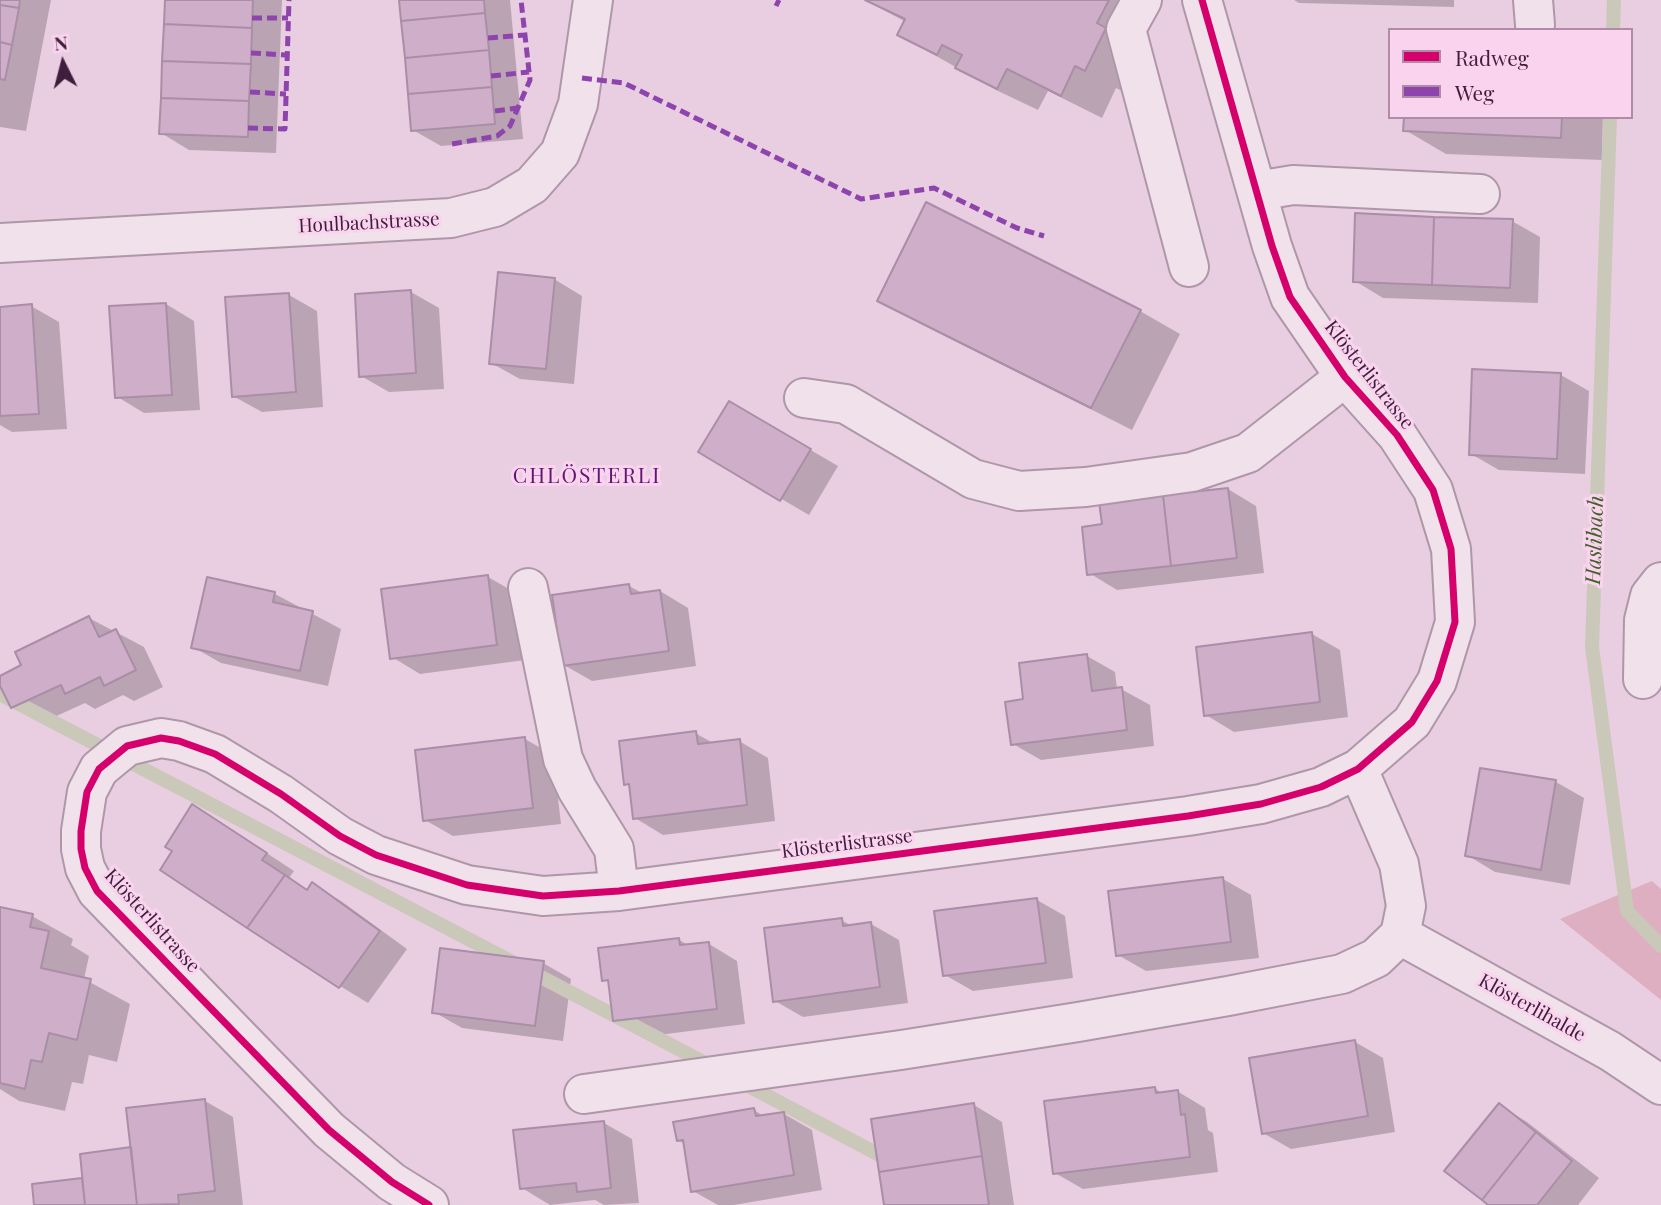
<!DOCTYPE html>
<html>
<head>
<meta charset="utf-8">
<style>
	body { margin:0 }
	#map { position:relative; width:1661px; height:1205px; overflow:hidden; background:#e9cee1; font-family:"Playfair Display",serif }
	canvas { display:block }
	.legend { position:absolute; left:1388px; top:28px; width:245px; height:91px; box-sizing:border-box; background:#fad4ee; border:2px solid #af8ba7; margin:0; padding:9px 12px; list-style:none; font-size:21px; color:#3f1d3c }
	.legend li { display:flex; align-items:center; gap:14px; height:35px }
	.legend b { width:35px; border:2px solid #af8ba7 }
	.north { position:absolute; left:28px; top:28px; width:70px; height:70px; -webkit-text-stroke:5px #fad4ee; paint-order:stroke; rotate:354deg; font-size:19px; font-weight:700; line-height:28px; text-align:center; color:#3f1d3c }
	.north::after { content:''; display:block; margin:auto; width:24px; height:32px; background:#3f1d3c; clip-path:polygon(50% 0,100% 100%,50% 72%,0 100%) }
</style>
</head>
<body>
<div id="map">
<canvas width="1661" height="1205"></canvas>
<ul class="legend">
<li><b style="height:9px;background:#d6006c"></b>Radweg</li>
<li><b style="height:9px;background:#8e44ad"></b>Weg</li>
</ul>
<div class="north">N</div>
</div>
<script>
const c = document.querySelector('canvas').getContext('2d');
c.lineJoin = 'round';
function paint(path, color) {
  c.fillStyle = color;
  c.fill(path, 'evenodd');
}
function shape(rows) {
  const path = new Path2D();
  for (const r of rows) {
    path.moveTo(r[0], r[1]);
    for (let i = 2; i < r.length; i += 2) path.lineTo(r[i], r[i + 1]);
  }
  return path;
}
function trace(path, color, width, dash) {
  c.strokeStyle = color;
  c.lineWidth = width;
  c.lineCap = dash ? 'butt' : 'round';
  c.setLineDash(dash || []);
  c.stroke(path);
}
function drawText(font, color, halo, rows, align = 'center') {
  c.font = font + ' "Playfair Display",serif';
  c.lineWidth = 6;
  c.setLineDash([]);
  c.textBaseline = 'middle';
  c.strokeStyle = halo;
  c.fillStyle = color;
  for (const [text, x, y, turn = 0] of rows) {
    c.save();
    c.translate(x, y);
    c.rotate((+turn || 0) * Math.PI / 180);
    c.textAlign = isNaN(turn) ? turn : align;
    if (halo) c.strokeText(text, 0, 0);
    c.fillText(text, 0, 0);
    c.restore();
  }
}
const green = shape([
	[1652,881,1661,889,1661,1000,1560,919]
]);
const shadow = shape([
	[0,0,51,0,26,131,0,127],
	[166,0,282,0,276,153,189,150,161,133],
	[401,0,510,0,523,139,441,146,413,130],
	[865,0,1117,0,1151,19,1137,48,1126,93,1116,88,1102,118,1048,91,1038,110,998,91,899,35,906,22],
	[1294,0,1454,0,1454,7,1299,3],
	[1406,117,1603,117,1602,160,1446,154,1405,130],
	[1512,221,1540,237,1538,303,1383,298,1355,281],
	[554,279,582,296,574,384,520,379,491,363],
	[411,292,439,308,444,389,389,392,361,376],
	[289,295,317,311,323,407,262,412,233,396],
	[879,300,1140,311,1180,334,1132,430,919,323],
	[166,304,194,321,200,410,144,413,116,396],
	[31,306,59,322,67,429,12,432,0,425,0,308],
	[1561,375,1589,391,1585,474,1499,470,1471,454],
	[730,403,838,466,809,515,701,452],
	[1228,489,1256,506,1264,573,1117,590,1089,573,1104,526],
	[488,577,516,593,525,660,420,674,392,657],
	[208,579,275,594,341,629,328,686,221,663,193,647],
	[629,586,644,594,660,591,688,608,696,666,592,681,564,665],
	[89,618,144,647,163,687,134,701,123,695,95,709,85,703,41,723,13,707,0,678,24,666],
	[1312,634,1340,650,1348,717,1234,732,1206,715],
	[1087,656,1115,672,1117,689,1121,689,1150,705,1154,746,1041,760,1013,744,1025,700],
	[695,733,715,744,739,741,768,758,775,821,663,835,635,818,631,786,626,784],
	[525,739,553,755,561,824,453,836,425,820],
	[1482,770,1556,782,1584,798,1570,885,1495,872,1467,855],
	[221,823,294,871,289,878,309,891,313,885,341,901,407,949,368,1003,340,986],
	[1223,879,1251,895,1259,958,1146,971,1118,955],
	[1037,900,1065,916,1073,978,973,991,945,975],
	[0,909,32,916,73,939,71,945,89,956,84,979,130,1004,117,1062,89,1055,83,1084,72,1082,65,1111,19,1101,0,1089],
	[841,920,852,926,871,924,899,940,908,1003,803,1017,775,1001],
	[679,940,690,946,709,944,737,961,745,1024,643,1037,615,1020,610,983,604,980],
	[543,963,571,979,563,1041,462,1028,434,1012],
	[1355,1042,1383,1058,1395,1132,1291,1149,1263,1133],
	[1155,1089,1163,1093,1177,1091,1205,1108,1208,1130,1213,1133,1218,1172,1083,1189,1055,1173],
	[205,1101,233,1117,243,1205,36,1205,34,1186,84,1180],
	[974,1105,1002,1122,1014,1205,886,1205],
	[1499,1105,1527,1122,1599,1178,1578,1205,1491,1205],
	[754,1110,765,1117,784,1114,812,1130,822,1190,734,1205,718,1205,693,1191,686,1145,678,1140],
	[604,1123,632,1139,639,1203,604,1205,595,1200,550,1205,522,1188]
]);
const stream = shape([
	[1613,30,1614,0],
	[1610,117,1592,647,1627,911,1661,946],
	[0,694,711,1066],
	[739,1081,891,1161]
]);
const building = shape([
	[0,0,20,0,19,8,0,5,0,0],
	[165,0,253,0,252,28,164,24,165,0],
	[399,0,484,0,485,13,401,21,399,0],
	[865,0,1109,0,1097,23,1106,28,1085,71,1075,66,1061,96,1007,69,997,89,955,68,962,55,942,45,937,55,897,35,905,19,865,0],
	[0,5,19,8,12,45,0,42,0,5],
	[485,13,489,50,405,58,401,21,485,13],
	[164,24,252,28,251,64,162,61,164,24],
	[0,42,12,45,5,80,0,79,0,42],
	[489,50,492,87,408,94,405,58,489,50],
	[162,61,251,64,249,101,161,98,162,61],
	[492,87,495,124,411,131,408,94,492,87],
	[161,98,249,101,248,137,159,134,161,98],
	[1404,117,1562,117,1561,138,1403,131,1404,117],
	[926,202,1141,310,1091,408,877,301,926,202],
	[1355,213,1434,217,1432,285,1353,282,1355,213],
	[1434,217,1513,219,1510,288,1432,285,1434,217],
	[498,272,555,278,546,369,489,364,498,272],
	[411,290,416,373,359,377,355,294,411,290],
	[289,293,296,392,232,397,225,297,289,293],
	[166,303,172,395,115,398,109,306,166,303],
	[32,304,39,414,0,416,0,307,32,304],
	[1472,369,1561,373,1557,459,1469,455,1472,369],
	[729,401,811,449,780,501,698,452,729,401],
	[1228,488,1237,558,1171,566,1163,495,1228,488],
	[1163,495,1171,566,1087,575,1082,527,1102,524,1099,502,1163,495],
	[488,575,497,645,390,659,381,589,488,575],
	[207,577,275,592,273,602,313,611,300,671,191,648,207,577],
	[629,584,631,594,660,590,669,651,562,666,552,595,629,584],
	[89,616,99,637,116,629,136,670,104,686,100,677,65,694,61,685,11,708,0,686,0,676,21,665,15,652,89,616],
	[1312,632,1320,702,1204,716,1196,647,1312,632],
	[1087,654,1092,691,1122,687,1127,730,1011,745,1005,702,1023,699,1019,663,1087,654],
	[696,731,698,744,740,739,747,805,633,819,629,784,624,785,619,741,696,731],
	[525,737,533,808,423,821,415,750,525,737],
	[1480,768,1556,780,1541,870,1465,856,1480,768],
	[192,804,267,853,262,860,285,875,247,928,160,870,172,851,165,847,192,804],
	[285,875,307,890,312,882,380,931,339,988,247,928,285,875],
	[1223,877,1231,942,1116,956,1108,891,1223,877],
	[1037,898,1046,963,943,976,934,911,1037,898],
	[0,907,33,914,30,927,49,931,41,968,91,979,77,1040,49,1033,42,1062,31,1060,25,1089,0,1083,0,907],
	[842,918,843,926,871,922,880,987,773,1002,764,928,842,918],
	[679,938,680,945,709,942,717,1009,613,1021,608,980,602,981,598,948,679,938],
	[440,948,544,961,535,1026,432,1013,440,948],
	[1355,1040,1368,1116,1262,1134,1249,1058,1355,1040],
	[1155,1087,1156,1093,1178,1090,1181,1115,1185,1114,1190,1157,1053,1174,1044,1101,1155,1087],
	[205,1099,215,1191,178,1195,179,1204,137,1205,126,1108,205,1099],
	[974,1103,982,1156,879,1172,871,1119,974,1103],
	[1499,1103,1536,1132,1482,1200,1444,1171,1499,1103],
	[754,1108,756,1116,784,1112,794,1175,691,1192,683,1140,677,1141,673,1122,754,1108],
	[604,1121,611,1188,577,1192,576,1183,520,1189,513,1130,604,1121],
	[1536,1132,1572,1161,1537,1205,1488,1205,1482,1200,1536,1132],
	[131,1147,137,1205,85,1205,80,1154,131,1147],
	[982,1156,989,1205,884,1205,879,1172,982,1156],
	[82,1178,85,1205,34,1205,32,1184,82,1178]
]);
const minor = shape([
	[1142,0,1126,29,1189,267],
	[1533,0,1535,25],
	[1257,191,1293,185,1480,194],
	[0,243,451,218,495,207,532,185,560,153,578,104,593,0],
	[804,398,846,404,973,479,1019,491,1086,487,1192,472,1248,453,1345,377],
	[528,588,563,759,577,789,614,849,619,891],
	[1643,679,1644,620,1650,596,1661,582],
	[1400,935,1610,1051,1661,1085],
	[584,1094,901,1050,1078,1022,1228,996,1342,974,1376,958,1400,935,1406,906,1399,864,1358,769],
	[429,1205,392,1182,329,1130,97,891,85,868,81,849,81,831,87,792,99,769,127,746,161,738,179,741,215,754,281,794,340,836,376,855,467,885,543,896,619,891,1188,816,1261,804,1321,787,1358,769,1412,722,1437,681,1455,622,1451,549,1433,490,1397,435,1345,377,1290,297,1272,246,1202,0]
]);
const quiet = shape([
	[776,6,779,0],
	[252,18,288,18],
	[488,38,525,35],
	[251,53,287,55],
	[491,76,529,72],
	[582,78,624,83,861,199,934,188,1017,228,1044,236],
	[250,92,286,94],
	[495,111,518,108],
	[248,128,285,129,289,0],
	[452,144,497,136,510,126,530,80,521,0]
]);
const cycleway = shape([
	[429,1205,392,1182,329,1130,97,891,85,868,81,849,81,831,87,792,99,769,127,746,161,738,179,741,215,754,281,794,340,836,376,855,467,885,543,896,619,891,1188,816,1261,804,1321,787,1358,769,1412,722,1437,681,1455,622,1451,549,1433,490,1397,435,1345,377,1290,297,1272,246,1202,0]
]);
const streetNames = [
	["Houlbachstrasse",369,223,-3],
	["Klösterlistrasse",1369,375,52],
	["Klösterlistrasse",847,844,-7],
	["Klösterlistrasse",152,921,48],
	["Klösterlihalde",1532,1008,29]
];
const neighbourhoodNames = [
	["CHLÖSTERLI",587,476]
];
const waterNames = [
	["Haslibach",1595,540,-88]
];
paint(green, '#ddafc1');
paint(shadow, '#0003');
trace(stream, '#cac8b8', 14);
paint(building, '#ceaec9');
trace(building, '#aa8da6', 2);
trace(minor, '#ae97a9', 42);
trace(minor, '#f0e1eb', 38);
trace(quiet, '#8e44ad', 5, [10, 5]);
trace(cycleway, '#d6006c', 7);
drawText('19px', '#3f1d3c', '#fad4ee', streetNames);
c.letterSpacing = '2px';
drawText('21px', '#611672', '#fad4ee', neighbourhoodNames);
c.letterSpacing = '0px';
drawText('italic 21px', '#43612a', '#fad4ee', waterNames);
</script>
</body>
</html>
